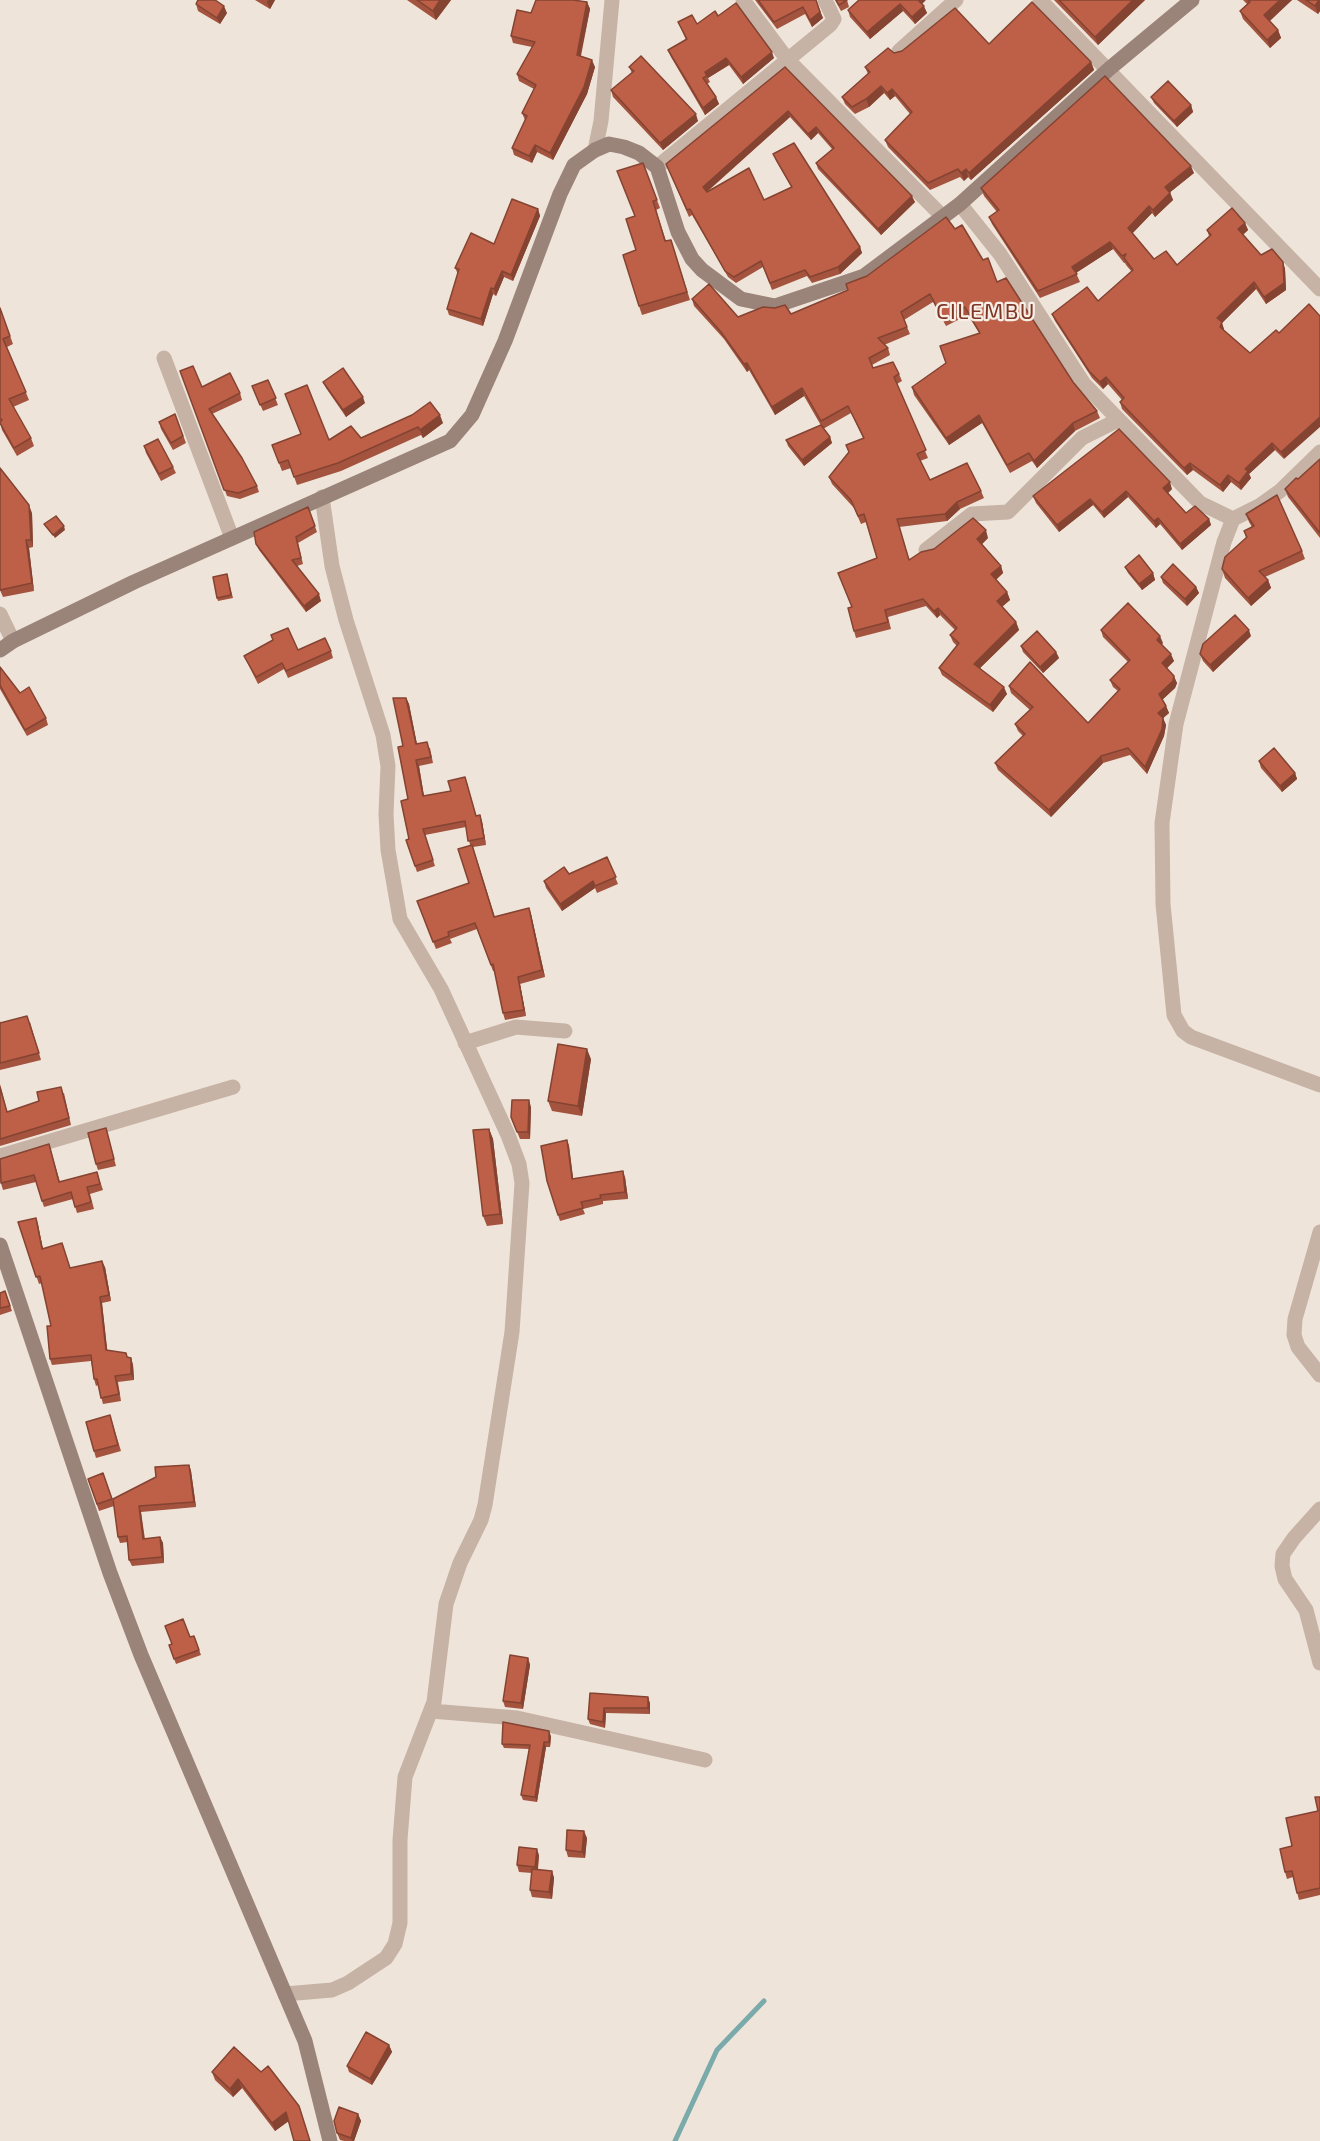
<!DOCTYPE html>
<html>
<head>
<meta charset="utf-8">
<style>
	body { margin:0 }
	canvas { display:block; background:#efe4d9 }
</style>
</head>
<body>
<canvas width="1320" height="2141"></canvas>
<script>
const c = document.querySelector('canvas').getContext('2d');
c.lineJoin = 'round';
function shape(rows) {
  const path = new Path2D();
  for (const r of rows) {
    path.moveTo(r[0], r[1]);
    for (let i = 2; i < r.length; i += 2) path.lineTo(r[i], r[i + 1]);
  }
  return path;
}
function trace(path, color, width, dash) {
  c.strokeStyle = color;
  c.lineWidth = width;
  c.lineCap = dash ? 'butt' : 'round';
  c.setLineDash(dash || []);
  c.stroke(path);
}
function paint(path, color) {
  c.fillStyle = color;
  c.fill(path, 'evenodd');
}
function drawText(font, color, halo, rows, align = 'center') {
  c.font = font + ' "Exo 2",sans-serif';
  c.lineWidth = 4.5;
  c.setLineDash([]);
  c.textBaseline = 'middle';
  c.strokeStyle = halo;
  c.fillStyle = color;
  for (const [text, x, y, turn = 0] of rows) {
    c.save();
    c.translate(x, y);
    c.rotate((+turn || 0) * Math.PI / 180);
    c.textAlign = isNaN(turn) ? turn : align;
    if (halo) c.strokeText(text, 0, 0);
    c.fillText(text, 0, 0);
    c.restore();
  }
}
const stream = shape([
	[675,2141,717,2050,764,2001]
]);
const street = shape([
	[743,0,787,59,943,217],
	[1040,0,1320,289],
	[899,51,956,0],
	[595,150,601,121,612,0],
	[657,167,830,25,834,19,825,0],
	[960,204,1000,254,1084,384,1200,503,1233,519,1259,506,1280,491,1320,452],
	[164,358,232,538],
	[1233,519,1224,542,1176,724,1162,823,1163,904,1174,1015,1183,1031,1191,1037,1320,1085],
	[926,550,972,514,1008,512,1082,438,1118,420],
	[0,614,13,641],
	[465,1043,516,1027,565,1031],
	[0,1156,233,1087],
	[1320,1232,1295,1319,1294,1335,1298,1347,1320,1375],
	[1320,1509,1294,1538,1283,1554,1282,1566,1285,1579,1306,1610,1320,1663],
	[431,1711,517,1718,705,1760],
	[285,1994,332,1990,348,1983,386,1958,395,1944,400,1923,400,1840,405,1777,434,1702,446,1604,460,1563,481,1520,485,1505,512,1332,522,1183,519,1164,508,1135,441,989,400,919,388,850,386,814,388,766,383,735,346,620,332,566,322,497]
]);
const secondary = shape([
	[0,650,13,641,134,582,450,441,472,415,505,341,560,194,574,165,595,150,609,144,624,147,639,153,657,167,678,232,692,259,702,270,741,299,775,306,864,276,960,204,1109,69,1192,0],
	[0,1245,110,1573,141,1655,305,2041,330,2141]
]);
const wall = shape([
	[255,0,275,0,270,9],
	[407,0,451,0,436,20],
	[755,0,816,0,823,18,812,27,805,14,777,29],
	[835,0,847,0,849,7,841,11],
	[859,0,922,4,927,13,915,24,903,11,870,39,850,17,848,10],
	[1054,0,1145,0,1098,45],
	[1243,0,1292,0,1270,21,1278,30,1281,38,1270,48,1243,19,1240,11,1247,4],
	[1297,0,1320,0,1320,11,1318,14],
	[587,2,590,9,581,56,595,67,587,94,553,160,537,152,532,163,514,155,512,148,525,120,522,113,534,89,519,81,517,74,532,47,513,43,511,36,531,13],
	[196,4,227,13,220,24,198,11],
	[718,16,774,58,743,84,729,65,708,78,710,82,707,84,716,97,719,104,705,115,671,57,668,50,686,40,678,22,697,24],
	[989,44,1091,62,1094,70,971,180,968,177,964,181,960,177,930,190,888,147,885,140,910,114,895,96,890,100,884,93,869,107,855,114,845,104,842,97,868,74,865,67,894,53],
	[629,67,698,121,663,150,613,97,611,90,632,73],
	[785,67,915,202,881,235,818,169,816,163,832,149,818,133,811,140,790,117,707,192,764,200,791,187,776,161,773,154,860,247,862,253,840,274,812,283,807,276,772,290,763,267,736,283,728,277,692,215,689,217,666,164],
	[1151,97,1191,105,1193,112,1177,127,1154,103],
	[643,163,660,208,656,210,666,241,671,240,690,300,642,315,639,306,635,216],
	[1194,173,1170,192,1173,200,1155,217,1152,213,1132,233,1154,259,1177,265,1209,236,1207,230,1245,223,1248,230,1243,235,1261,255,1283,262,1285,269,1286,290,1266,304,1256,289,1222,323,1224,330,1250,353,1284,459,1275,450,1249,474,1251,478,1241,490,1231,482,1223,492,1193,470,1187,475,1122,409,1120,402,1122,400,1108,384,1103,389,1092,378,1055,321,1052,314,1098,301,1132,272,1126,265,1125,263,1124,263,1113,249,1076,273,1080,282,1040,298,992,224,989,217,997,212,984,196,981,188],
	[538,209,540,216,513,281,504,277,496,296,493,294,483,326,449,315,447,309,458,274,455,268,494,244],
	[955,229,997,282,1073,382,1097,411,1100,418,1075,431,1037,468,1032,461,1010,473,982,423,949,445,914,395,912,387,946,363,979,333,968,315,946,326,933,302,904,320,910,334,884,345,888,348,890,355,872,365,873,368,899,374,902,381,897,384,928,458,920,461,930,480,981,491,984,498,960,509,947,521,899,527,909,559,988,538,982,544,1001,566,1003,573,996,580,1007,592,1010,600,1002,607,1016,622,1019,630,980,668,1007,694,993,712,942,675,939,668,957,646,953,642,950,635,955,630,940,615,937,618,926,606,888,617,891,629,856,638,854,631,852,607,877,558,866,522,861,524,854,508,832,484,829,477,863,438,851,413,823,429,830,437,832,443,804,466,788,446,786,440,823,429,804,396,775,415,749,370,747,372,724,339,694,306,692,299,738,317,791,314,848,290,867,276],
	[0,308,13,344,7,347,29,400,13,407,31,438,34,446,17,456,2,430,0,423],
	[180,371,202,387,240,393,242,400,212,414,257,486,259,492,240,499,227,496],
	[268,380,278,405,263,411,252,386],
	[323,382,365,403,346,417,326,388],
	[175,414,186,443,173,450,161,429,159,422],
	[412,415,443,423,423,438,421,435,341,471,297,485,291,468,282,471,272,445,361,438],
	[144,446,173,467,176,473,161,481,146,453],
	[1320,459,1320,538,1288,497,1285,489,1298,479],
	[1172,489,1168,493,1186,513,1209,519,1211,525,1182,550,1160,524,1156,528,1128,497,1104,518,1093,505,1059,532,1036,503,1033,496],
	[308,507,317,532,298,543,303,564,297,566,321,601,306,612,259,550,256,544],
	[32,513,33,547,29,548,34,591,3,597,0,590],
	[1246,514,1302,551,1305,559,1265,577,1268,580,1271,588,1251,606,1225,578,1222,569,1246,538,1244,531,1252,527,1249,522],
	[1125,567,1153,573,1155,580,1142,590,1128,573],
	[227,574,233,598,218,601,217,598],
	[1161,577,1196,587,1199,593,1187,606,1163,583],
	[1101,630,1163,643,1162,644,1174,661,1167,668,1177,683,1175,688,1162,700,1166,706,1169,713,1163,718,1166,725,1164,736,1147,774,1130,755,1103,763,1051,817,998,770,995,763,1023,736,1018,731,1015,724,1030,710,1011,693,1009,686,1088,723,1118,691,1113,687,1110,680,1128,662,1103,637],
	[1251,636,1213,672,1203,661,1200,654],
	[1021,646,1056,652,1059,658,1043,673,1023,652],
	[298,650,331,651,333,658,288,678,284,669,258,684,244,656],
	[0,667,20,693,46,718,48,725,27,736,0,689],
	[406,698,409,704,417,744,430,748,433,763,419,766,424,796,451,791,467,783,476,816,482,821,486,845,473,847,495,917,529,908,531,914,545,977,520,984,526,1016,505,1020,503,1013,495,971,493,971,477,929,450,939,452,943,436,949,417,901,469,883,470,845,466,827,425,835,435,866,417,872,406,840,409,839,408,799,403,746],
	[1259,761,1295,773,1297,779,1282,792,1261,768],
	[607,857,618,884,597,893,595,888,562,911,546,888,544,881,569,874],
	[0,1021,1,1023,30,1022,41,1060,0,1070],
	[591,1059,582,1116,552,1111,548,1101],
	[0,1084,7,1112,64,1093,71,1125,0,1146],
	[531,1107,530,1139,520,1139,511,1117],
	[106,1128,116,1166,98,1170,96,1164],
	[489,1129,493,1139,503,1224,487,1226,483,1216],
	[567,1140,569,1146,573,1178,625,1177,628,1199,603,1201,603,1204,583,1209,585,1214,560,1221,547,1181],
	[49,1144,60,1182,97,1172,103,1190,90,1194,94,1209,77,1213,73,1199,44,1207,36,1182,3,1190,0,1180],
	[36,1218,43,1248,70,1268,105,1267,111,1301,102,1303,107,1350,131,1358,133,1365,134,1380,118,1382,121,1401,103,1404,98,1385,96,1386,94,1379,91,1361,52,1365,50,1359,51,1326,42,1283,39,1284,18,1222],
	[5,1291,12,1311,0,1315,0,1293],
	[110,1415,121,1451,96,1458,94,1451],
	[189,1465,191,1471,196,1507,141,1512,145,1539,160,1537,163,1543,164,1563,132,1566,129,1560,128,1542,120,1543,118,1537,114,1506,99,1511,88,1479,103,1473,113,1501],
	[194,1636,201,1655,176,1664,169,1645],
	[528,1658,530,1665,523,1709,505,1707,503,1701],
	[590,1693,650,1703,650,1714,606,1713,605,1728,590,1724,588,1719],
	[551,1736,550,1747,546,1747,537,1802,523,1800,521,1795,529,1749,504,1748,502,1744],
	[1320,1797,1320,1895,1299,1900,1293,1877,1287,1879,1285,1872,1292,1846,1318,1811],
	[587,1838,585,1858,568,1857,566,1850],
	[539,1855,538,1870,552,1871,554,1878,552,1899,532,1897,530,1890,532,1873,519,1872,517,1865],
	[389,2045,392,2052,372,2085,349,2072,347,2066],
	[234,2047,299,2106,302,2114,288,2121,275,2131,242,2088,233,2097,215,2080,212,2072],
	[358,2114,361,2121,354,2141,344,2141,340,2140,337,2133]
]);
const shadedWall = shape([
	[268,0,275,0,270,9,267,2],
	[440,0,451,0,436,20,433,11],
	[918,0,926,0,920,6],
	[1133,0,1145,0,1098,45,1095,37],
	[1280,0,1292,0,1267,23,1264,15],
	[1319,0,1320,0,1320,11,1318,14,1315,6],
	[587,2,590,9,579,62,577,55],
	[900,4,903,11,870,39,867,32],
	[224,6,227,13,220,24,217,18],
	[924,6,927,13,915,24,912,17],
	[820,12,823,18,812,27,810,20],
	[1278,30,1281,38,1270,48,1267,40],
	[772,52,774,58,743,84,741,77],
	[726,58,729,65,708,78,705,72],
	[592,60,595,67,587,94,553,160,550,153],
	[1091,62,1094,70,971,180,969,173],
	[881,86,884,93,869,107,866,99],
	[892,89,895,96,890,100,887,93],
	[716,97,719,104,705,115,703,108],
	[1191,105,1193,112,1177,127,1174,121],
	[788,111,790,117,705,193,703,187],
	[696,114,698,121,663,150,660,143],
	[816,127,818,133,811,140,808,134],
	[535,145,537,152,532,163,529,156],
	[1191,166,1194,173,1168,194,1165,187],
	[966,169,968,177,964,181,961,173],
	[1170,193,1173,200,1155,217,1153,210],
	[912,196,915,202,881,235,878,229],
	[1149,206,1152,213,1131,235,1128,228],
	[538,209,540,216,513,281,511,275],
	[1245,223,1248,230,1240,237,1238,229],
	[1110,242,1113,249,1074,274,1072,267],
	[860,247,862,253,840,274,838,267],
	[1283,262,1285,269,1286,290,1266,304,1264,297],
	[502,271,504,277,496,296,494,289],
	[1254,282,1256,289,1222,323,1224,329,1223,334,1217,318],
	[491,288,493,294,483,326,481,319],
	[747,363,749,370,747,372,744,364],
	[1106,377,1108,384,1103,389,1100,382],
	[802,388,804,396,775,415,772,407],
	[363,397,365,403,346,417,343,410],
	[440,415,443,423,423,438,420,430],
	[979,415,982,423,949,445,946,438],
	[1320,417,1320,427,1284,459,1281,452],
	[1073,423,1075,431,1037,468,1034,461],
	[830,437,832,443,804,466,802,460],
	[1272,443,1275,450,1249,474,1251,478,1241,490,1239,483,1245,469],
	[1190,463,1193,470,1187,475,1184,468],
	[1228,475,1231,482,1223,492,1220,485],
	[1170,482,1172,489,1166,495,1163,488],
	[1126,491,1128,497,1104,518,1102,512],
	[1090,499,1093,505,1059,532,1057,525],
	[957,502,960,509,947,521,945,514],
	[29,505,32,513,33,547,31,540],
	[1158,518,1160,524,1156,528,1154,521],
	[1209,519,1211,525,1182,550,1180,544],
	[64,526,65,530,55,538,53,535],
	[986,530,988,538,980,546,977,539],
	[26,540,29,548,34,591,32,583],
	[1001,566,1003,573,994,581,991,574],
	[1153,573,1155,580,1142,590,1139,584],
	[1268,580,1271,588,1251,606,1248,598],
	[1196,587,1199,593,1187,606,1185,599],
	[1007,592,1010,600,999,609,997,601],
	[319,594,321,601,306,612,304,606],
	[938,608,940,615,937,618,934,611],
	[1016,622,1019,630,977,671,974,664],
	[1249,630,1251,636,1213,672,1210,665],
	[1160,636,1163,643,1159,646,1157,640],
	[1056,652,1059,658,1043,673,1040,667],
	[1171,654,1174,661,1165,670,1162,663],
	[1174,676,1177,683,1175,688,1161,701,1159,694],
	[1004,687,1007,694,993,712,990,705],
	[406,698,409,704,418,750,416,744],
	[1166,706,1169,713,1161,720,1158,713],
	[1163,718,1166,725,1164,736,1147,774,1145,767],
	[1101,756,1103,763,1051,817,1049,810],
	[416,760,419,766,425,802,423,796],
	[1295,773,1297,779,1282,792,1280,786],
	[480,815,482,821,486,845,484,838],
	[593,881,595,888,562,911,560,904],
	[529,908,531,914,545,977,542,970],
	[518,977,520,984,526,1016,524,1010],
	[587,1049,591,1059,582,1116,578,1106],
	[529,1100,531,1107,530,1139,528,1132],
	[489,1129,493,1139,503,1224,500,1214],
	[567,1140,569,1146,574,1185,572,1179],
	[623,1171,625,1177,628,1199,625,1192],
	[36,1218,38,1224,44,1255,42,1249],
	[102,1261,105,1267,111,1301,109,1295],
	[100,1297,102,1303,108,1356,106,1350],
	[131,1358,133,1365,134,1380,131,1374],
	[189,1465,191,1471,196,1507,194,1502],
	[139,1506,141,1512,145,1545,143,1539],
	[160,1537,163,1543,164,1563,162,1557],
	[528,1658,530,1665,523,1709,521,1703],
	[648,1697,650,1703,650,1714,648,1708],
	[604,1708,606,1713,605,1728,603,1722],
	[549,1731,551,1736,550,1747,549,1742],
	[544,1742,546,1747,537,1802,535,1797],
	[584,1831,587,1838,585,1858,582,1852],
	[537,1849,539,1855,537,1874,535,1867],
	[552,1871,554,1878,552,1899,549,1892],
	[389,2045,392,2052,372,2085,370,2079],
	[238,2079,242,2088,233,2097,230,2089],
	[286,2112,289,2121,275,2131,272,2123],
	[358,2114,361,2121,354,2141,352,2141,351,2138]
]);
const building = shape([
	[198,0,215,0,224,6,217,18,196,4,198,0],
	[417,0,440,0,433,11,417,0],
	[536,0,573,0,587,2,577,55,592,60,584,87,550,153,535,145,529,156,512,148,527,116,522,113,536,85,517,74,535,42,511,36,517,10,531,13,536,0],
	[758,0,816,0,820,12,810,20,803,7,774,22,758,0],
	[836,0,847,0,839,5,836,0],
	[859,0,918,0,924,6,912,17,900,4,867,32,848,10,859,0],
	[1059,0,1133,0,1095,37,1059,0],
	[1248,0,1280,0,1264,15,1278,30,1267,40,1240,11,1250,2,1248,0],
	[1306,0,1319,0,1315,6,1306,0],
	[1032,2,1091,62,969,173,966,169,961,173,958,169,928,183,885,140,912,112,892,89,887,93,881,86,866,99,852,107,842,97,870,72,865,67,888,48,894,53,902,51,955,8,989,44,1032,2],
	[736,3,772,52,741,77,726,58,705,72,707,76,703,78,716,97,703,108,668,50,687,39,678,22,692,15,697,24,715,11,718,16,736,3],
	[641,56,696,114,660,143,611,90,634,71,629,67,641,56],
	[785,67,912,196,878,229,816,163,834,148,816,127,808,134,788,111,703,187,707,192,749,168,764,200,792,187,773,154,794,143,860,247,838,267,810,277,805,270,770,283,761,261,734,277,725,271,690,209,687,210,666,164,785,67],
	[1105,76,1191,166,1165,187,1170,193,1153,210,1149,206,1128,228,1154,259,1166,251,1177,265,1211,235,1207,230,1232,208,1245,223,1238,229,1261,255,1272,249,1283,262,1284,283,1264,297,1254,282,1217,318,1222,322,1220,327,1250,353,1276,330,1279,333,1309,304,1320,316,1320,417,1281,452,1272,443,1245,469,1248,471,1239,483,1228,475,1220,485,1190,463,1184,468,1120,402,1124,398,1106,377,1100,382,1089,371,1052,314,1087,287,1098,301,1133,270,1124,258,1126,254,1122,256,1110,242,1072,267,1077,274,1038,291,989,217,999,210,981,188,1105,76],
	[1168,81,1191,105,1174,121,1151,97,1168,81],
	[643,163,657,200,653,201,665,241,671,240,687,292,639,306,623,255,636,250,626,219,635,216,617,171,643,163],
	[512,199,538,209,511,275,502,271,494,289,491,288,481,319,447,309,459,269,455,268,471,233,494,244,512,199],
	[946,217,955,229,962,225,983,260,988,258,997,282,1006,278,1073,382,1097,411,1073,423,1034,461,1029,453,1007,465,979,415,946,438,912,387,946,363,940,346,980,333,965,307,943,319,930,294,901,312,907,327,878,338,888,348,869,358,873,368,893,362,899,374,894,377,926,450,917,454,930,480,967,463,981,491,957,502,945,514,897,519,909,560,921,552,934,549,973,518,986,530,977,539,1001,566,991,574,1007,592,997,601,1016,622,974,664,1004,687,990,705,939,668,959,643,950,635,957,628,938,608,934,611,923,599,885,610,888,622,854,631,848,608,852,607,838,573,877,558,864,514,858,516,851,500,829,477,849,452,846,445,864,438,848,406,821,421,802,388,772,407,747,363,744,364,721,332,692,299,709,284,738,317,763,307,775,308,785,305,791,314,848,290,846,284,867,276,946,217],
	[0,308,10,336,3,339,26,392,9,399,31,438,14,448,0,423,0,422,2,420,0,418,0,308],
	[193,366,202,387,230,373,240,393,209,409,242,458,257,486,238,493,224,490,180,371,193,366],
	[343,368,363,397,343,410,323,382,343,368],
	[268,380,276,398,260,405,252,386,268,380],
	[307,385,329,440,351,426,361,438,412,415,430,402,440,415,420,430,418,427,338,463,294,477,288,460,279,463,272,445,301,434,285,394,307,385],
	[175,414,183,436,171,443,159,422,175,414],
	[821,425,830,437,802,460,786,440,821,425],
	[1119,429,1170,482,1163,488,1186,513,1195,506,1209,519,1180,544,1158,518,1154,521,1126,491,1102,512,1090,499,1057,525,1033,496,1119,429],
	[158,439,173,467,159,474,144,446,158,439],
	[1320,459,1320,533,1285,489,1296,478,1298,479,1320,459],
	[0,468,29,505,31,540,26,540,32,583,0,590,0,468],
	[1277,495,1302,551,1259,571,1268,580,1248,598,1222,569,1225,557,1247,537,1244,531,1254,526,1246,514,1277,495],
	[308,507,315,526,296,537,301,558,292,560,319,594,304,606,256,544,254,532,308,507],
	[56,516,64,526,53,535,44,524,56,516],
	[1139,555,1153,573,1139,584,1125,567,1139,555],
	[1173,564,1196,587,1185,599,1161,577,1173,564],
	[227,574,231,595,217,598,213,577,227,574],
	[1128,603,1160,636,1157,640,1171,654,1162,663,1174,676,1173,681,1159,694,1166,706,1158,713,1163,718,1162,729,1145,767,1128,748,1101,756,1049,810,995,763,1025,734,1015,724,1033,707,1009,686,1030,662,1088,723,1120,689,1110,680,1130,660,1101,630,1128,603],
	[1235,615,1249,630,1210,665,1200,654,1203,644,1235,615],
	[288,628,298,650,325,638,331,651,286,671,282,663,256,677,244,656,273,640,271,635,288,628],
	[1037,631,1056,652,1040,667,1021,646,1037,631],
	[0,667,20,693,29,687,46,718,25,730,0,685,0,667],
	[393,698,406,698,416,744,427,742,431,757,416,760,423,796,451,791,448,781,465,777,476,816,480,815,484,838,468,841,465,821,423,829,433,860,415,866,406,840,409,839,401,801,408,799,398,747,403,746,393,698],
	[1274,748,1295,773,1280,786,1259,761,1274,748],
	[472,845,494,917,529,908,542,970,518,977,524,1010,503,1013,493,964,491,965,475,923,448,932,449,936,433,942,417,901,469,883,458,849,472,845],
	[607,857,616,877,595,886,593,881,560,904,544,881,564,867,569,874,607,857],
	[27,1016,39,1053,0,1063,0,1023,27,1016],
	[558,1044,587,1049,578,1106,548,1101,558,1044],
	[0,1087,7,1112,39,1101,37,1092,61,1087,69,1118,0,1139,0,1087],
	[512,1100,529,1100,528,1132,517,1132,511,1117,512,1100],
	[106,1128,114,1159,96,1164,88,1133,106,1128],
	[489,1129,500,1214,483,1216,473,1130,489,1129],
	[567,1140,572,1179,623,1171,625,1192,600,1195,601,1198,581,1202,583,1208,558,1215,547,1181,541,1146,567,1140],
	[49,1144,59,1182,97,1172,100,1184,87,1187,91,1202,75,1207,71,1192,42,1201,34,1175,1,1183,0,1159,49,1144],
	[36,1218,42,1249,62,1243,70,1268,102,1261,109,1295,100,1297,106,1350,126,1353,127,1357,131,1358,131,1374,115,1376,119,1394,101,1398,97,1379,94,1379,91,1355,50,1359,47,1326,51,1326,40,1276,36,1277,18,1222,36,1218],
	[5,1291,10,1306,0,1308,0,1293,5,1291],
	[110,1415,118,1445,94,1451,86,1422,110,1415],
	[189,1465,194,1502,139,1506,143,1539,160,1537,162,1557,129,1560,127,1536,118,1537,113,1499,156,1477,155,1467,189,1465],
	[103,1473,112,1499,97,1504,88,1479,103,1473],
	[183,1619,190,1637,194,1636,199,1650,174,1659,169,1645,172,1644,165,1626,183,1619],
	[510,1655,528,1658,521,1703,503,1701,510,1655],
	[590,1693,648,1697,648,1708,604,1708,603,1722,588,1719,590,1693],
	[503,1722,549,1731,549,1742,544,1742,535,1797,521,1795,530,1745,502,1744,503,1722],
	[1315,1797,1320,1797,1320,1888,1297,1893,1292,1871,1285,1872,1280,1849,1292,1846,1286,1818,1318,1811,1315,1797],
	[567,1830,584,1831,582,1852,566,1850,567,1830],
	[519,1847,537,1849,535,1867,517,1865,519,1847],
	[532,1869,552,1871,549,1892,530,1890,532,1869],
	[366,2032,389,2045,370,2079,347,2066,366,2032],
	[234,2047,261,2072,268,2066,299,2106,310,2141,294,2141,286,2112,272,2123,238,2079,230,2089,212,2072,234,2047],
	[339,2107,358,2114,351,2138,337,2133,334,2121,339,2107]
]);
const quarterNames = [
	["CILEMBU",986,312]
];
trace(stream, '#7aaaaa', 5);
trace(street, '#c6b3a6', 15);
trace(secondary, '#9a8378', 15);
paint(wall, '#a3533e');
paint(shadedWall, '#854332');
paint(building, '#be6048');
trace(building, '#854332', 1.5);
c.letterSpacing = '1.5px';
drawText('22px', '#7d3625', '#f7eee5', quarterNames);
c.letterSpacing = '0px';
</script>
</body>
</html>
